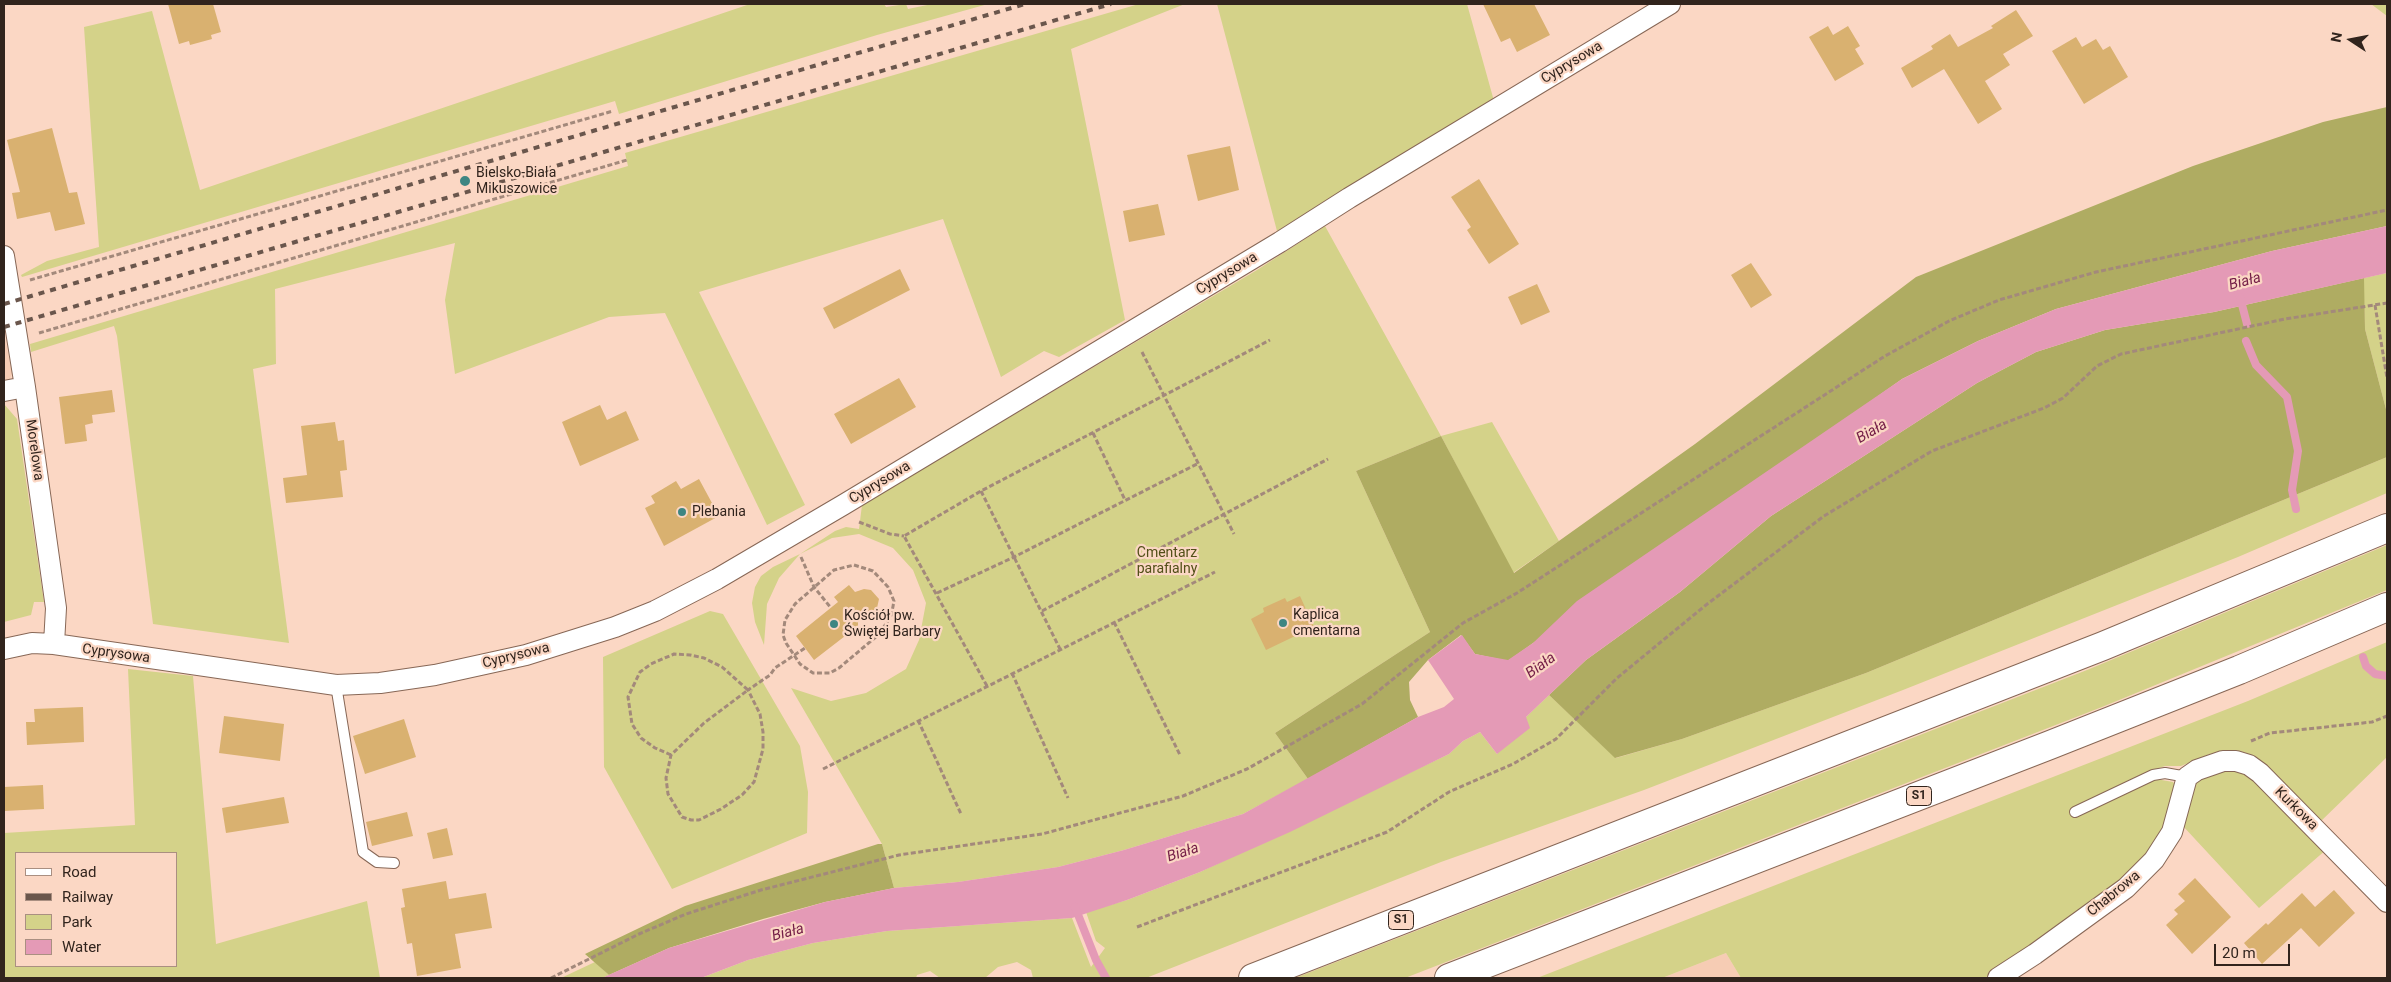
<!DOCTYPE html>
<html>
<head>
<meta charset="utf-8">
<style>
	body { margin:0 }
	#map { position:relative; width:2391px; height:982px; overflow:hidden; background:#fbd7c4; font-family:Roboto,sans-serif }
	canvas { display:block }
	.frame { position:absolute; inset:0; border:5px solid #31241d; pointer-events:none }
	.legend { position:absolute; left:15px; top:852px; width:162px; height:115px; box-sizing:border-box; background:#fbd7c4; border:1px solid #aa8f81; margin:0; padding:6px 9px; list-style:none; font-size:15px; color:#31241d }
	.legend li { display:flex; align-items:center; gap:10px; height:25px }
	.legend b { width:25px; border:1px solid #aa8f81 }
	.north { position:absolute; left:2326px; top:15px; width:50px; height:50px; -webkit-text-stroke:4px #fbd7c4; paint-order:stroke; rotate:281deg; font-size:14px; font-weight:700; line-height:20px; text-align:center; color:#31241d }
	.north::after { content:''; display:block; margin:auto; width:18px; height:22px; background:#31241d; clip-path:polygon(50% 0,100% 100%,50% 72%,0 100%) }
	.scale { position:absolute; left:2214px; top:944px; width:76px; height:22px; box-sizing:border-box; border:2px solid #31241d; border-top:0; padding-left:6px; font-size:15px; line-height:18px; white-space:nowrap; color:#31241d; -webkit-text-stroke:4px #fbd7c4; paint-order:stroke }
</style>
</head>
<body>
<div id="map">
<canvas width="2391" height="982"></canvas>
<div class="frame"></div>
<ul class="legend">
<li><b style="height:6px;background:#fff"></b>Road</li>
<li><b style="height:6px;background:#6a564c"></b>Railway</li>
<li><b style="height:14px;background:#d4d289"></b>Park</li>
<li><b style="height:14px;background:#e49ab6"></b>Water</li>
</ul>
<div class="north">N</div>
<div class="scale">20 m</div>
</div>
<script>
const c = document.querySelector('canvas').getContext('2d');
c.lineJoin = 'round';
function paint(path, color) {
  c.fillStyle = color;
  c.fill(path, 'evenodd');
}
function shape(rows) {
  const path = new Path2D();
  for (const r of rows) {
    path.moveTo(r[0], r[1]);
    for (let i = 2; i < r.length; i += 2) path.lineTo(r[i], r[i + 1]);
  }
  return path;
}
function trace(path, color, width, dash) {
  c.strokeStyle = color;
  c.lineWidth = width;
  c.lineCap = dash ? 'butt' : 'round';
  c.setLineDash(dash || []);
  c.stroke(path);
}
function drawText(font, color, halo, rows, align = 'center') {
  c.font = font + ' Roboto,sans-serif';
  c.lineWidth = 4.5;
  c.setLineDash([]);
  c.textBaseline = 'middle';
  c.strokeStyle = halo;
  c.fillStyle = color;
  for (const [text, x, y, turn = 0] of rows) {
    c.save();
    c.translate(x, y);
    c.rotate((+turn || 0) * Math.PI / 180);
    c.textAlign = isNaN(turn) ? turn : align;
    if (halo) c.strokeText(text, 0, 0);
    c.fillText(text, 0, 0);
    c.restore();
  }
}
const built = shape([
	[4,338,5,338,12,373,10,379,4,383],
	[1726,953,1741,978,1662,978]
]);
const green = shape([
	[750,4,884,4,886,7,906,4,908,9,932,4,988,4,877,35,619,114,615,101,22,277,21,275,47,261,99,247,84,27,152,11,200,190],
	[1139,4,1185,4,1071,49,1125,320,1059,357,1044,351,1001,377,943,219,699,292,805,505,767,525,665,313,609,317,455,374,445,300,455,243,275,289,276,364,253,369,289,643,153,624,117,336,114,326,31,352,30,344,628,166,625,153],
	[1217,4,1467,4,1494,101,1277,231],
	[2371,4,2387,4,2387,16],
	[1325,226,1441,436,1492,422,1559,541,1513,573,1441,436,1356,471,1430,632,1275,733,1308,779,1243,814,1124,850,1058,867,958,882,894,888,882,844,791,688,831,701,866,693,906,669,919,640,926,603,913,570,893,548,859,534,832,538,800,554,779,578,767,604,764,645,755,622,752,603,755,587,761,576,773,567,800,554,835,531,846,527,859,529,862,505,1257,270],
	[2387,273,2387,413,2365,329,2364,299,2364,278],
	[4,404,17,419,44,602,34,602,31,615,4,622],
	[2387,457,2387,493,2238,557,1903,690,1644,790,1441,862,1146,978,1033,978,1031,970,1017,962,998,967,985,978,940,978,930,971,917,975,916,978,701,978,748,960,813,943,887,931,1072,918,1091,967,1105,948,1096,941,1086,912,1127,900,1200,872,1449,754,1463,741,1480,732,1497,754,1526,717,1549,695,1616,758,1682,739,1866,673],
	[2387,545,2387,590,2102,707,1405,978,1295,978,2087,670],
	[710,611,723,614,800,746,808,792,807,833,672,889,604,767,603,657],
	[2387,642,2387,757,2319,823,2253,757,2244,752,2231,751,2210,754,2181,766,2165,766,2150,771,2070,809,2075,817,2156,779,2173,782,2176,786,2163,831,2148,855,2124,881,1985,978,1741,978,1726,953,1662,978,1537,978,2248,701],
	[128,669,193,676,216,944,367,901,380,978,4,978,4,833,135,825],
	[16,853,176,853,176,966,16,966],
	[2226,770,2247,773,2327,849,2259,908,2182,825,2193,785,2202,777],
	[595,962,609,975,602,978,561,978]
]);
const forest = shape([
	[2387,107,2387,226,2272,251,2056,309,1978,341,1902,379,1508,661,1475,654,1461,635,1428,660,1409,682,1410,700,1418,717,1308,779,1275,733,1430,632,1356,471,1441,436,1514,573,1695,444,1916,277,2193,166,2323,122],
	[2364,278,2365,329,2387,413,2387,457,1866,673,1682,739,1615,758,1549,695,1586,660,1680,592,1771,516,1977,383,2036,352,2105,330,2214,312],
	[878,844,882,844,894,888,825,902,763,919,669,948,609,975,585,954,685,906]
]);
const water = shape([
	[2387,226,2387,273,2214,312,2105,330,2036,352,1977,383,1771,516,1680,592,1586,660,1526,717,1530,728,1497,754,1480,732,1463,741,1449,754,1290,832,1200,872,1127,900,1072,918,887,931,813,943,748,960,701,978,602,978,669,948,825,902,894,888,958,882,1058,867,1124,850,1243,814,1418,717,1444,707,1454,699,1428,660,1462,635,1475,654,1508,660,1533,643,1577,601,1902,379,1978,341,2056,309,2272,251]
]);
const stream = shape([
	[2240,297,2247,324],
	[2246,341,2256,365,2287,397,2298,451,2292,490,2296,509],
	[2363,657,2366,666,2375,674,2387,676],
	[1075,907,1096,960,1106,978]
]);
const building = shape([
	[168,4,213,4,221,32,211,35,212,39,190,45,189,41,179,44],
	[1483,4,1534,4,1550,35,1517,52,1510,38,1501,42],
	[2016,10,2033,36,2003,54,2010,65,1985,81,2002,109,1978,124,1944,69,1912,88,1901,68,1933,49,1931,46,1950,34,1958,47,1993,28,1991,26],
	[1828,26,1833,35,1848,26,1860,46,1855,49,1864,64,1835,81,1809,37],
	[2076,37,2082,47,2096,39,2103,50,2110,46,2128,77,2084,104,2052,51],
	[52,128,69,193,77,192,85,224,55,231,50,212,17,219,12,193,20,192,7,140],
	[1230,146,1239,190,1198,201,1187,155],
	[1479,179,1519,244,1489,264,1467,230,1471,227,1451,197],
	[1158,204,1165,235,1129,242,1123,211],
	[1751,263,1772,295,1751,308,1731,275],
	[900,269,910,290,834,329,823,308],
	[1537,284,1550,312,1521,325,1508,297],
	[899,378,916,407,851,444,834,414],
	[112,390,115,412,92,415,93,423,85,425,87,441,65,444,59,397],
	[600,405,607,420,626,411,639,440,580,466,562,422],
	[335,422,338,441,344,440,347,470,340,471,343,497,286,503,283,478,307,475,301,426],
	[699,479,719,516,664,546,645,508,655,503,651,496,676,481,681,489],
	[849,585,855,592,864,589,871,590,879,599,877,608,858,622,858,626,814,660,796,636,838,602,834,597],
	[1300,596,1314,627,1266,650,1251,619,1264,612,1263,608,1285,598,1287,602],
	[83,707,84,742,27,745,26,722,35,722,34,709],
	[224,716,284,724,280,761,219,753],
	[404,719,416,757,365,774,353,736],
	[43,785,44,809,4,811,4,787],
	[284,797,289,823,226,833,222,808],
	[407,812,413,836,372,846,366,822],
	[447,828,453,855,433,859,427,833],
	[2195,878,2231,917,2192,954,2166,925,2178,914,2174,910,2185,901,2178,894],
	[446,881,449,899,486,893,492,928,455,934,461,968,417,976,412,943,407,944,401,908,405,907,402,889],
	[2334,890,2355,913,2319,947,2301,928,2262,964,2244,943,2266,923,2268,925,2302,893,2315,907]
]);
const path = shape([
	[30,280,613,111],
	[2375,305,2387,378],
	[39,333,627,160],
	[1142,352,1234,534],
	[1093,433,1125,500],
	[981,491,1060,649],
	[859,522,890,534,904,536],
	[801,557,814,587,831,608],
	[854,565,873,571,888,587,894,601,891,617,877,636,839,668,830,673,813,673,800,664,786,643,783,635,785,620,795,604,834,570,854,565],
	[937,593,1014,557,1197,464],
	[1042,611,1328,459],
	[1114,622,1180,755],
	[1012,673,1068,798],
	[987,686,904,536,981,491,1270,340],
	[918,720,961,814],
	[2251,741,2270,733,2372,722,2387,716],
	[671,755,655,748,641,738,632,724,628,697,640,672,651,664,674,654,690,655,704,658,722,667,748,690,704,723,671,755,666,778,668,794,682,817,691,820,699,820,721,809,742,795,754,782,763,749,763,732,760,714,748,690,770,675,775,668,805,648],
	[823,769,1215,572],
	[1137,927,1387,832,1449,792,1513,764,1556,739,1617,678,1706,605,1824,516,1932,451,2044,408,2063,398,2097,366,2121,354,2285,319,2387,303],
	[551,978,639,934,686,914,761,890,899,855,1042,834,1183,796,1247,769,1362,704,1463,623,1517,593,1885,356,1949,321,1999,300,2096,272,2387,210]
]);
const lane = shape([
	[336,685,363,852,377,862,394,863],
	[2075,812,2153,775,2165,773,2187,777]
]);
const street = shape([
	[4,256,25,387,56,608,54,644],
	[4,391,25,387],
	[4,649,32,643,54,644,336,685,380,683,435,675,526,655,615,627,655,611,717,579,843,505,1280,242,1349,198,1670,4],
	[1998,978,2035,954,2126,888,2154,860,2172,832,2187,777,2197,770,2223,761,2236,761,2249,765,2260,773,2387,902]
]);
const highway = shape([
	[1253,978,2103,646,2387,528],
	[1449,978,2050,745,2239,670,2387,607]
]);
const rail = shape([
	[4,304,1025,4],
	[4,327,1111,4]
]);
const markers = [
	[465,181,6,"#3e8682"],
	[682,512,5,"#3e8682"],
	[1283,623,5,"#3e8682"],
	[834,624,5,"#3e8682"]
];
const shields = [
	[1919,796,25],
	[1401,920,25]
];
const shieldNames = [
	["S1",1919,796],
	["S1",1401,920]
];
const streetNames = [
	["Cyprysowa",1572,63,-31],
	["Cyprysowa",1227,274,-31],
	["Morelowa",34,450,82],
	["Cyprysowa",880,483,-31],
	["Cyprysowa",116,654,8],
	["Cyprysowa",516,656,-14],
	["Kurkowa",2296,809,45],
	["Chabrowa",2114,894,-39]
];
const poiNames = [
	["Bielsko-Biała",476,173],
	["Mikuszowice",476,189],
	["Plebania",692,512],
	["Kaplica",1293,615],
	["cmentarna",1293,631],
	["Kościół pw.",844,616],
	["Świętej Barbary",844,632]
];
const parkNames = [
	["Cmentarz",1167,553],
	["parafialny",1167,569]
];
const waterNames = [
	["Biała",2245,282,-15],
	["Biała",1872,432,-30],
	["Biała",1541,666,-36],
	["Biała",1183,853,-18],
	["Biała",788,933,-15]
];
paint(built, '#f6ccb4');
paint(green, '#d4d289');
paint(forest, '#afac62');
paint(water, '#e49ab6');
trace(stream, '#e49ab6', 8);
paint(building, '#d9b170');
trace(lane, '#876756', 12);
trace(street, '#876756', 22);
trace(highway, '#876756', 30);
trace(path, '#a3897b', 3, [5, 2.5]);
trace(lane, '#fff', 10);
trace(street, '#fff', 20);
trace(highway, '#fff', 28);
trace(rail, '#6a564c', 4, [6, 6]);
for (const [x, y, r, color] of markers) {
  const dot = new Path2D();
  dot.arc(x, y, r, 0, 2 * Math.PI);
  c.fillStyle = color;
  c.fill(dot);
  trace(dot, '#fbd7c4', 2);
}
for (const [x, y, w] of shields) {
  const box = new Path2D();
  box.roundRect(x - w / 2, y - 9.5, w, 19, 4);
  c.fillStyle = '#fbd7c4';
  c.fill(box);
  trace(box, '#31241d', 1);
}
drawText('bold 12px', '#31241d', null, shieldNames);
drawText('14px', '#31241d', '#fbd7c4', streetNames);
drawText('14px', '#31241d', '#fbd7c4', poiNames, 'left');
drawText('14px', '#514f17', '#fbd7c4', parkNames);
drawText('italic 15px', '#741e47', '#fbd7c4', waterNames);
</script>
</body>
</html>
